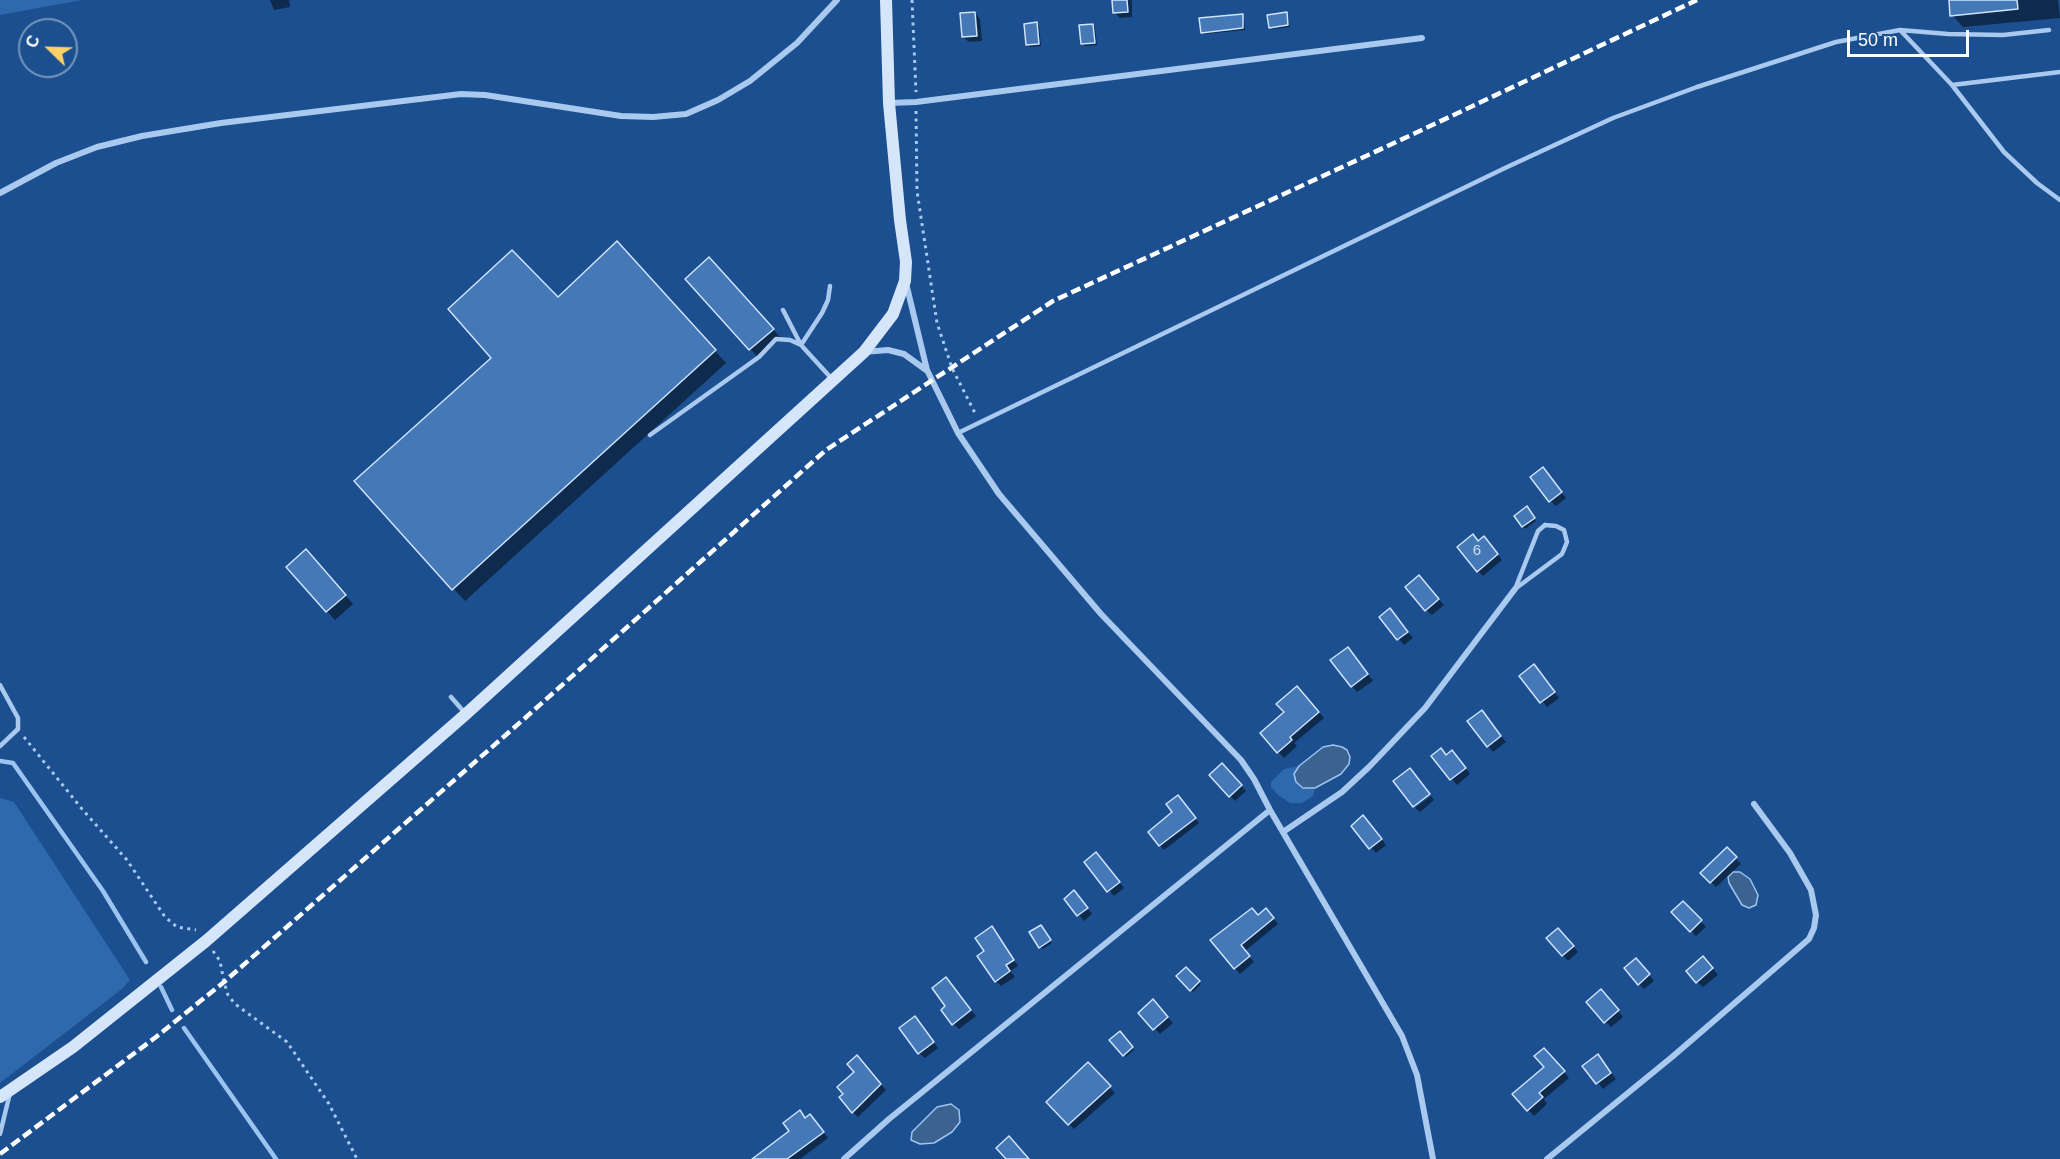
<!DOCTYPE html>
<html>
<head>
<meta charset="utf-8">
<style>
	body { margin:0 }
	#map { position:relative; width:2060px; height:1159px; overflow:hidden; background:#1b4f8f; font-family:Arial,sans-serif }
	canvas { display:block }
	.north { position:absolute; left:18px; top:18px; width:60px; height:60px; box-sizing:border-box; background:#1b4f8f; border:2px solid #7695bc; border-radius:50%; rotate:293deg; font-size:16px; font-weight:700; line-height:24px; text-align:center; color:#fff }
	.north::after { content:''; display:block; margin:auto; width:21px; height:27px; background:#ffd166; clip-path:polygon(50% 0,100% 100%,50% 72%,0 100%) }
	.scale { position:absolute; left:1847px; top:30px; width:122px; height:27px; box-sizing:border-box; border:3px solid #fff; border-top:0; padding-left:8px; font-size:18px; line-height:21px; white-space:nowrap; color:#fff; -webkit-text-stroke:4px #1b4f8f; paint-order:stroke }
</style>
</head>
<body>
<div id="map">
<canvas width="2060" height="1159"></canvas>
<div class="north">С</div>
<div class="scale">50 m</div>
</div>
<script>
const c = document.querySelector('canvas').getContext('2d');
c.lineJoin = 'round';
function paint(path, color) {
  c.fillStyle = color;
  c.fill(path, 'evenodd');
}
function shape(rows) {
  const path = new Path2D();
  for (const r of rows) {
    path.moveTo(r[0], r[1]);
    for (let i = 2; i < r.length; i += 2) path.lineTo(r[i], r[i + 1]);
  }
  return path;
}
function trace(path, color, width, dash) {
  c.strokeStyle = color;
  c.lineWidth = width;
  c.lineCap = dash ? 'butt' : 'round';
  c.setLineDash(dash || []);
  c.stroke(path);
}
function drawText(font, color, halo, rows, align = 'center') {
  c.font = font + ' Arial,sans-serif';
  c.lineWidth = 4.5;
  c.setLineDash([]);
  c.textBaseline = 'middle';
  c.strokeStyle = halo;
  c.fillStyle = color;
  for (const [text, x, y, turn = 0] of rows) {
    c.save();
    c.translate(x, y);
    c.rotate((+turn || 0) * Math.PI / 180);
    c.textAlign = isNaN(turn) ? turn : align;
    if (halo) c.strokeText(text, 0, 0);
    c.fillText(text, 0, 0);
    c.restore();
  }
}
const green = shape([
	[0,0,82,0,0,15],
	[1299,766,1294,774,1303,788,1315,788,1313,796,1302,803,1290,803,1278,795,1271,787,1271,782,1284,769],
	[0,798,14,802,130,980,122,989,0,1083]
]);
const water = shape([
	[1333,745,1342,747,1347,750,1350,757,1349,764,1341,774,1315,788,1303,788,1296,782,1294,774,1299,766,1323,747,1333,745],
	[1733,872,1740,872,1750,879,1758,895,1756,905,1749,908,1742,905,1729,883,1728,877,1733,872],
	[951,1104,959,1110,960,1122,952,1132,934,1143,920,1144,911,1140,912,1132,937,1107,951,1104]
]);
const shadow = shape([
	[270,0,289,0,290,7,274,10],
	[1114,0,1132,0,1132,17,1120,18,1114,12],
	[1950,0,2058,0,2060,18,1963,27,1952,15],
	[975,13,980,19,982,41,969,42,963,37],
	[1286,14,1288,16,1290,27,1273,29,1270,27],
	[1242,16,1244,18,1245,30,1205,34,1202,32],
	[1036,24,1039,26,1041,46,1030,47,1027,45],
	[1093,25,1095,27,1097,45,1085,46,1082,44],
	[629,255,726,363,465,601,356,481,558,299],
	[717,266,781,338,758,357,750,349],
	[1548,475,1566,498,1556,506,1551,501],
	[1529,511,1536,521,1525,529,1516,516],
	[1479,542,1489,543,1502,560,1483,576,1478,571],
	[315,560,353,604,335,620,327,611],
	[1424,582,1444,605,1432,615,1426,610],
	[1395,616,1413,638,1404,645,1381,617],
	[1353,654,1373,681,1357,692,1352,686],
	[1539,672,1559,698,1547,707,1521,676],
	[1302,693,1324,718,1294,743,1297,746,1284,758,1262,733,1286,712],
	[1487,718,1506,742,1493,752,1488,746],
	[1433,756,1458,757,1470,774,1457,785],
	[1222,765,1246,791,1235,801,1211,775],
	[1431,796,1434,800,1420,812,1415,808],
	[1182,802,1199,823,1164,850,1160,845,1174,813],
	[1369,823,1386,845,1376,853,1353,826],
	[1727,849,1741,864,1716,887,1702,873],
	[1101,859,1124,888,1114,896,1086,862],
	[1080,898,1092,914,1084,921,1066,899],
	[1683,903,1706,927,1696,936,1673,912],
	[1271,916,1278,924,1245,951,1254,962,1240,974,1212,940],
	[1043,929,1052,943,1043,949,1040,947],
	[997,934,1018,966,1010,971,1015,977,1001,986,996,981,986,952],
	[1564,935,1578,952,1568,961,1563,955],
	[1709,964,1718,975,1703,987,1697,982],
	[1641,965,1654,981,1644,989,1639,984],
	[1186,969,1201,984,1193,992,1178,976],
	[951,985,976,1016,959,1029,954,1024],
	[1606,997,1623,1017,1611,1027,1606,1022],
	[1158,1007,1173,1023,1160,1034,1140,1013],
	[920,1023,938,1048,925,1058,919,1053],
	[1120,1033,1134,1050,1126,1057,1112,1040],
	[1550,1055,1569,1078,1544,1099,1547,1104,1534,1116,1514,1094,1546,1067],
	[1603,1062,1616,1079,1603,1089,1585,1066],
	[862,1063,886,1090,858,1117,853,1112,845,1094],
	[1088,1064,1115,1093,1074,1129,1048,1102],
	[799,1112,806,1119,815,1122,828,1138,800,1159,755,1159,791,1132]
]);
const stream = shape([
	[0,761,13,763,103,891,146,962],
	[161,987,172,1010],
	[184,1028,276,1159]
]);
const building = shape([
	[1112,0,1127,0,1128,12,1113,13,1112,0],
	[1949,0,2017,0,2018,9,1950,16,1949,0],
	[975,12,977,36,962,37,960,13,975,12],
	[1287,12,1288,25,1269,28,1267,15,1287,12],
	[1243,14,1243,28,1201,33,1199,18,1243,14],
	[1037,22,1039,44,1026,45,1024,24,1037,22],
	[1093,24,1095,43,1081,44,1079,25,1093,24],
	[617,241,716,350,452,590,354,481,491,358,448,309,512,250,558,297,617,241],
	[709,257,774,329,749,350,685,279,709,257],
	[1543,467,1562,492,1549,502,1530,477,1543,467],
	[1527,506,1535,518,1522,527,1514,516,1527,506],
	[1473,534,1478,541,1484,536,1498,554,1477,572,1457,547,1473,534],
	[306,549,346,595,326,612,286,567,306,549],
	[1419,575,1439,599,1425,611,1405,587,1419,575],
	[1390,608,1408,632,1397,640,1379,617,1390,608],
	[1348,647,1368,674,1351,687,1330,660,1348,647],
	[1534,664,1555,692,1540,703,1519,676,1534,664],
	[1297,686,1319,712,1290,737,1292,740,1277,753,1260,733,1284,712,1276,704,1297,686],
	[1482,710,1501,736,1487,747,1467,721,1482,710],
	[1441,748,1446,755,1452,750,1466,768,1450,780,1431,756,1441,748],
	[1222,763,1242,785,1229,797,1209,775,1222,763],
	[1410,768,1430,794,1413,807,1393,781,1410,768],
	[1178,795,1196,818,1159,846,1148,832,1172,812,1166,804,1178,795],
	[1363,815,1382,839,1369,849,1351,826,1363,815],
	[1727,847,1737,857,1710,883,1700,873,1727,847],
	[1096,852,1120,882,1107,892,1084,862,1096,852],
	[1074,890,1088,908,1077,916,1064,899,1074,890],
	[1683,901,1702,920,1690,932,1671,912,1683,901],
	[1252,908,1258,915,1266,908,1274,918,1241,945,1250,956,1234,969,1210,940,1252,908],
	[1041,925,1051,940,1039,948,1029,932,1041,925],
	[992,926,1014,960,1006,965,1010,971,995,982,977,956,984,951,975,938,992,926],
	[1558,928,1574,946,1562,956,1546,938,1558,928],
	[1703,956,1713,968,1696,983,1686,971,1703,956],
	[1636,958,1650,974,1638,985,1624,968,1636,958],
	[1186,967,1200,981,1190,991,1176,976,1186,967],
	[946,977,971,1010,952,1025,941,1010,945,1006,932,988,946,977],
	[1601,989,1619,1010,1604,1023,1586,1002,1601,989],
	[1153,999,1168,1017,1153,1030,1138,1013,1153,999],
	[915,1016,934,1042,918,1054,899,1028,915,1016],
	[1120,1031,1133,1047,1123,1056,1109,1040,1120,1031],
	[1544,1048,1565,1071,1539,1093,1543,1097,1527,1111,1512,1094,1544,1067,1534,1056,1544,1048],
	[1598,1054,1611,1073,1596,1084,1582,1066,1598,1054],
	[857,1055,881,1084,852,1113,839,1097,843,1094,837,1087,854,1072,847,1064,857,1055],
	[1088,1062,1111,1086,1068,1125,1046,1102,1088,1062],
	[800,1110,805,1118,810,1114,824,1132,787,1159,752,1159,789,1131,783,1123,800,1110],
	[1009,1136,1029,1159,1006,1159,996,1148,1009,1136]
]);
const path = shape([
	[912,0,916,92],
	[916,111,917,191,937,323,952,368,976,415],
	[24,737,82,809,127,860,165,917,177,927,196,930],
	[213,951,220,961,224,982,228,995,235,1004,287,1042,329,1104,357,1159]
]);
const lane = shape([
	[1900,30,1952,85,2004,152,2037,183,2060,200],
	[1952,85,2060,72],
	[783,310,801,345,822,313,828,300,830,286],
	[958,433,1505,168,1613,118,1697,87,1836,42,1900,30,1948,34,2003,35,2049,30],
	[650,435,759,357,776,339,790,340,801,345,832,379],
	[1545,525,1556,526,1564,530,1567,542,1562,554,1515,589,1538,531,1545,525],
	[0,685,18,718,18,729,0,746],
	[451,697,465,713],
	[0,1134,10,1093]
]);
const street = shape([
	[889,103,916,102,1422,38],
	[0,193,56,163,97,147,142,136,221,123,461,94,485,95,621,116,653,117,686,114,718,100,750,81,797,43,837,0],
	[906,283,927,370,958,433,999,494,1101,614,1241,760,1254,779,1270,810,1402,1036,1417,1075,1433,1159],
	[864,352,888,350,904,354,926,370],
	[1283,832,1342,792,1369,767,1425,708,1515,589],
	[844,1159,889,1119,1270,810],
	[1547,1159,1672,1057,1809,939,1814,928,1816,915,1811,890,1790,853,1754,804]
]);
const secondary = shape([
	[0,1097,73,1047,206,941,466,714,864,352,893,314,905,281,906,262,900,220,889,103,886,0]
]);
const rail = shape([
	[0,1154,156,1037,224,982,524,719,826,450,1053,301,1407,137,1697,0]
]);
const numberNames = [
	["6",1477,551]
];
paint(green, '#2e69ad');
paint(water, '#3c6290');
trace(water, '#9cc4f0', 1.5);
paint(shadow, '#0007');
trace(stream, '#9cc4f0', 4.5);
paint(building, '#4478b7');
trace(building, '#cfe3fa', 1.5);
trace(path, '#a9c9ee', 3, [3, 4.5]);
trace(lane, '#a9c9ee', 4.5);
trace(street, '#a9c9ee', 6);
trace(secondary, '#d6e6fa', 12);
trace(rail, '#fff', 4.5, [10, 4.5]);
drawText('15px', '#d0dded', null, numberNames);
</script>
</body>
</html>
